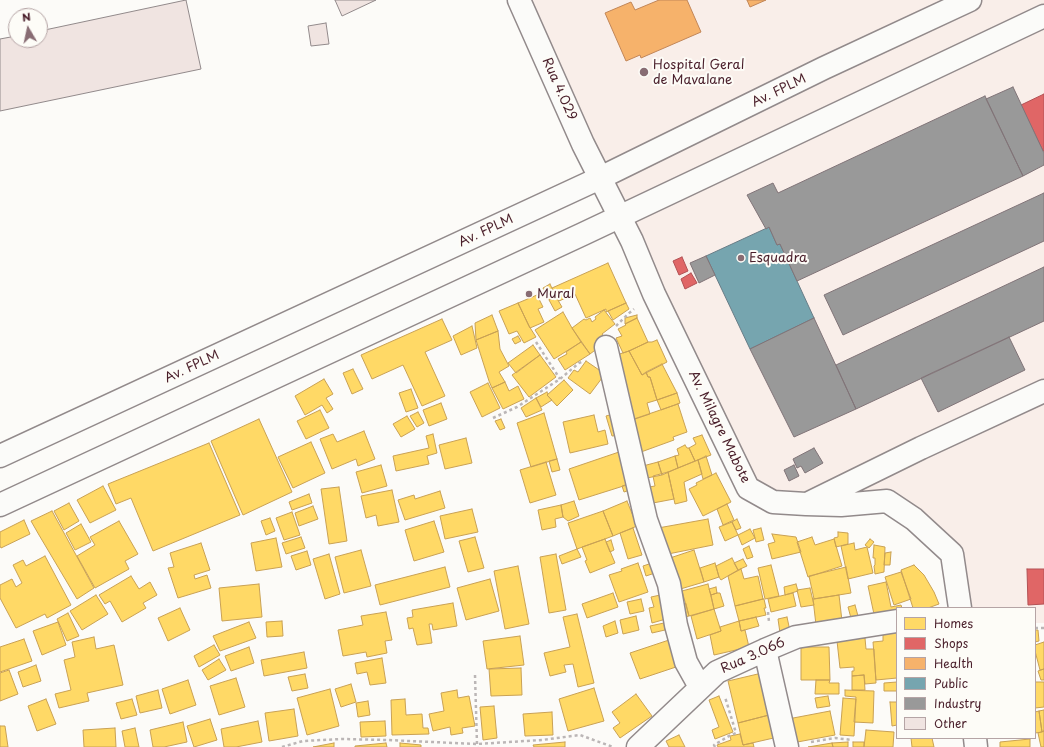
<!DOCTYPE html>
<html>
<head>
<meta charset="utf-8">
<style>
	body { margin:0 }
	#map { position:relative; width:1044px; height:747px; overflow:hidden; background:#fcfbf8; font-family:"Playpen Sans",sans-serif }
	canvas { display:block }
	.legend { position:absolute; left:896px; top:607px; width:140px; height:132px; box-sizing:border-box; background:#fdfcf7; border:1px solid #b5a4a5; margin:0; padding:5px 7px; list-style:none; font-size:12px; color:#4a1f2b }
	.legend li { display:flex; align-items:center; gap:8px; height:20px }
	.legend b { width:20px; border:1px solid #b5a4a5 }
	.north { position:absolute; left:8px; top:8px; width:40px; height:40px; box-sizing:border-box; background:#fdfcf7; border:1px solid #b5a4a5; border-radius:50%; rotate:351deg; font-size:11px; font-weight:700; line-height:16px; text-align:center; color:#4a1f2b }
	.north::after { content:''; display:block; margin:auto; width:14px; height:18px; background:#886c73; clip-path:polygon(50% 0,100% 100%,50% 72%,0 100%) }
</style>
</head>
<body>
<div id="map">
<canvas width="1044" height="747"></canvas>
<ul class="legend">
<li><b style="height:11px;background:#ffd966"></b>Homes</li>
<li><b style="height:11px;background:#e06666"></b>Shops</li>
<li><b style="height:11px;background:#f6b26b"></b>Health</li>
<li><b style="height:11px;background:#76a5af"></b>Public</li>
<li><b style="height:11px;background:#999"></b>Industry</li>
<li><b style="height:11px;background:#f0e4e1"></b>Other</li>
</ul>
<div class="north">N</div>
</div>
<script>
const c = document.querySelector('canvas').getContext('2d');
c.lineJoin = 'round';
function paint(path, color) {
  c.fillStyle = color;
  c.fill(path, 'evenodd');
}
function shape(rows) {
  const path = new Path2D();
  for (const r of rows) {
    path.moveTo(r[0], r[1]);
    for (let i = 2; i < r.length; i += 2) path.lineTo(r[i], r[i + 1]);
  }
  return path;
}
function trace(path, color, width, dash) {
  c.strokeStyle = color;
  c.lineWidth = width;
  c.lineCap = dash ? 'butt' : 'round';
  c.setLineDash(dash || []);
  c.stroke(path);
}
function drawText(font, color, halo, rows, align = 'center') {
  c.font = font + ' "Playpen Sans",sans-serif';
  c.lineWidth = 4;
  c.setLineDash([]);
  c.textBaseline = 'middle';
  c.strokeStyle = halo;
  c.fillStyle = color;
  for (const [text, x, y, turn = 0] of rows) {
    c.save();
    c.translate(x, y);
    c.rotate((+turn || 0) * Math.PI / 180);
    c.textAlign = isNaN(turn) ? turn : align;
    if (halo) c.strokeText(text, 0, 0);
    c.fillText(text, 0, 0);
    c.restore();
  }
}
const built = shape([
	[519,0,1044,0,1044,623,1035,623,1035,608,960,608,952,554,887,501,841,505,748,488]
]);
const homes = shape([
	[608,263,626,303,606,312,606,309,586,318,575,294,559,301,552,288,608,263],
	[550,284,556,297,549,300,543,288,550,284],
	[537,295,543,307,538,309,544,322,530,328,529,326,518,303,537,295],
	[556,297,562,307,555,311,549,300,556,297],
	[518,303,529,326,536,337,524,343,517,331,509,334,499,311,518,303],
	[626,303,629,309,613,320,608,311,626,303],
	[604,310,615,324,602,334,607,341,590,354,572,328,584,319,586,320,590,318,592,322,596,319,595,317,604,310],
	[563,312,572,328,581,342,554,359,535,330,563,312],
	[492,315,498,331,476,340,475,323,492,315],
	[637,315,637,318,625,324,625,318,637,315],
	[637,318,648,342,629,351,623,353,616,338,622,336,618,329,626,325,625,324,637,318],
	[442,319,452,340,425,352,445,396,422,406,403,365,372,379,361,355,442,319],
	[472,326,477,348,461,355,453,336,472,326],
	[498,331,500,349,509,366,499,372,505,382,492,388,489,381,476,340,498,331],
	[518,336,521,341,515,344,512,339,518,336],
	[657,340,667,362,642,375,629,351,648,342,652,342,657,340],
	[581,342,590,354,565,370,558,359,567,354,566,352,581,342],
	[533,345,540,355,516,373,508,363,533,345],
	[629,351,642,375,646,372,648,377,650,377,657,400,647,403,650,414,626,422,610,357,629,351],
	[540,355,556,377,529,397,512,375,540,355],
	[586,361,605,374,590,394,568,378,574,370,578,372,586,361],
	[662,364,677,393,657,400,650,377,648,377,646,372,662,364],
	[353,369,363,389,352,394,343,373,353,369],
	[324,379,333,394,326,398,333,409,327,413,322,405,305,415,295,396,324,379],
	[564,380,573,390,557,406,547,395,564,380],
	[505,382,509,391,518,386,524,399,503,409,492,388,505,382],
	[488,383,500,408,482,417,470,392,488,383],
	[411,389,418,408,406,412,399,393,411,389],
	[547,392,548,394,547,395,552,400,541,407,536,398,547,392],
	[677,393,680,403,661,410,657,400,677,393],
	[536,398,542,410,526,417,521,408,536,398],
	[441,403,447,419,429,426,423,410,441,403],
	[678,404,687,432,673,437,674,440,641,452,631,420,678,404],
	[320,410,329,428,306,439,297,421,320,410],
	[418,412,424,423,417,427,410,416,418,412],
	[544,413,557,459,531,467,517,423,544,413],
	[617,413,622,435,612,436,606,416,617,413],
	[594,415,598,432,605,430,608,444,570,453,563,422,594,415],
	[407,416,415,429,401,437,393,424,407,416],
	[259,419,292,492,243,515,211,441,259,419],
	[501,419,505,428,500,430,495,421,501,419],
	[364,431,375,459,358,466,356,459,332,469,320,439,333,434,337,442,364,431],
	[433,434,437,453,427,456,429,464,396,471,393,456,429,448,426,436,433,434],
	[702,435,711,455,695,461,689,448,696,444,693,438,702,435],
	[466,438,472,463,445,469,439,445,466,438],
	[311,442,325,473,293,488,278,457,311,442],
	[209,443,240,515,153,551,131,498,116,504,108,484,209,443],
	[685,445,687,448,689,448,695,461,678,468,675,456,679,455,677,449,685,445],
	[619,452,633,483,579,500,569,469,619,452],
	[675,456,678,468,662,475,658,462,675,456],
	[706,456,712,475,703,479,698,460,706,456],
	[557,459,560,470,552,472,549,461,557,459],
	[698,460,702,474,684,482,687,501,675,504,668,472,698,460],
	[546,462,556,495,530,503,520,470,546,462],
	[658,462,662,475,642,479,639,467,658,462],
	[381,465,387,486,362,493,356,472,381,465],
	[668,472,674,499,653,503,649,487,655,486,653,476,668,472],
	[716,473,731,502,703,516,689,489,697,485,696,483,716,473],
	[628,484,630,490,624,492,622,486,628,484],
	[103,486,116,510,90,523,77,500,103,486],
	[339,487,347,541,329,544,321,489,339,487],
	[392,490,399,522,378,526,376,515,366,518,361,496,392,490],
	[440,491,445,508,405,520,398,500,414,495,415,499,440,491],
	[309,494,312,503,292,510,289,502,309,494],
	[574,501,579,516,568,521,563,517,561,505,574,501],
	[627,501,637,526,613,536,603,511,627,501],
	[69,503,79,521,64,530,54,511,69,503],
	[727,504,734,520,723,525,717,509,727,504],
	[561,505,563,517,555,519,556,527,542,530,538,510,561,505],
	[313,506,318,519,299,526,295,513,313,506],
	[472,509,478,532,445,539,440,516,472,509],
	[52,511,94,588,77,599,39,535,31,521,52,511],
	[603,511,613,536,577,549,568,523,603,511],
	[292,512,300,535,284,540,276,518,292,512],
	[270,518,275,531,266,535,261,521,270,518],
	[708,519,713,545,663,555,658,528,708,519],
	[737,519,741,528,736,530,732,522,737,519],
	[24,520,30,534,1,548,0,546,0,532,24,520],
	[119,521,138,554,125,561,129,569,95,588,77,556,95,545,90,537,119,521],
	[434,521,444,552,414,561,405,530,434,521],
	[732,522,738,535,725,541,719,527,732,522],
	[81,524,91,542,75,550,66,533,81,524],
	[633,528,642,555,628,559,620,533,633,528],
	[761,528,764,540,756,542,753,530,761,528],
	[750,529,755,538,742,545,738,535,750,529],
	[838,532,848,533,848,544,836,547,834,538,838,537,838,532],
	[772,534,796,537,801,552,772,559,768,544,775,542,772,534],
	[301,537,305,548,286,554,282,543,301,537],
	[475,537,484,568,468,572,459,541,475,537],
	[812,537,815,545,834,539,842,566,808,577,797,542,812,537],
	[276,538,282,567,256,571,251,543,276,538],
	[605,539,615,563,590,573,585,561,587,560,582,547,605,539],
	[870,539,874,542,869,548,865,545,870,539],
	[611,540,614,550,610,552,606,542,611,540],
	[201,543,210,570,194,575,195,579,207,575,211,588,178,598,168,568,174,567,170,553,201,543],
	[854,543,855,550,867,547,873,573,848,579,841,546,854,543],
	[874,545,885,547,884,572,875,574,874,566,875,565,875,558,873,558,874,545],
	[749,546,753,557,747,559,743,549,749,546],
	[577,549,581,557,562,564,559,556,577,549],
	[361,550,371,586,344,593,335,557,361,550],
	[694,550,704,582,677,590,667,559,694,550],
	[307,551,311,565,296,570,291,556,307,551],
	[891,552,890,565,884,565,885,553,891,552],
	[329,554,340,594,325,599,313,559,329,554],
	[556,554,566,610,549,613,540,557,556,554],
	[45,556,71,605,47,618,45,614,16,628,0,598,0,585,12,579,16,587,22,583,13,565,23,560,26,566,45,556],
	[732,558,738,570,721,580,719,577,716,566,732,558],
	[743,559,747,566,738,570,734,563,743,559],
	[658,561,661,571,646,576,643,566,658,561],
	[638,563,648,592,619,602,609,575,622,571,621,569,638,563],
	[715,563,719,577,704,582,700,568,715,563],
	[771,565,779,596,765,599,758,568,771,565],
	[914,565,924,575,934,592,939,604,928,608,913,608,901,570,914,565],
	[518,566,529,624,505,629,494,571,518,566],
	[445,567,450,587,380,605,375,585,445,567],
	[846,567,851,593,814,599,809,576,846,567],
	[741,569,744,579,758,576,763,599,735,606,728,576,741,569],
	[901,572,911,599,894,605,885,577,901,572],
	[131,576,139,589,150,582,157,595,143,603,146,608,122,622,110,601,105,604,99,595,131,576],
	[490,579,499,611,466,620,457,588,490,579],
	[886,582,891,607,901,605,902,608,897,608,897,614,875,619,868,586,886,582],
	[259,584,262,617,222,621,219,588,259,584],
	[708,584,714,609,689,616,682,591,708,584],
	[796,584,798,591,785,595,784,587,796,584],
	[716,587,717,593,711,595,709,589,716,587],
	[810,588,814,605,801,607,797,590,810,588],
	[613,593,618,607,587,618,582,604,613,593],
	[717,593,720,593,724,606,714,609,711,595,717,593],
	[793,593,796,606,771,612,768,599,793,593],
	[665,594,666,619,652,623,649,608,654,607,651,597,665,594],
	[96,595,108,614,82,630,70,611,96,595],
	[839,595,842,621,816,625,813,599,839,595],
	[641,599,644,611,630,614,627,602,641,599],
	[763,599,764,599,766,608,764,608,766,615,739,621,735,606,763,599],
	[453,603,457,626,433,630,432,624,429,624,432,643,417,645,413,628,409,629,407,618,413,617,412,610,453,603],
	[686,604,689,616,681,618,678,606,686,604],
	[855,605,858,616,851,618,848,607,855,605],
	[180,608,190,630,168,641,158,618,180,608],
	[714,609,721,631,697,639,691,616,714,609],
	[386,612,392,640,385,641,387,653,367,657,366,652,343,656,338,630,363,625,361,616,386,612],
	[68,613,79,636,67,641,57,619,68,613],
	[577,614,594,683,578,687,573,664,564,665,566,672,550,676,544,653,570,647,563,617,577,614],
	[636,616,639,630,623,634,620,620,636,616],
	[756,617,759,626,741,631,739,621,756,617],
	[787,617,790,631,780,633,778,619,787,617],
	[282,621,283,636,267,637,266,622,282,621],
	[615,621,618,633,606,637,603,626,615,621],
	[739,621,741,631,745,630,749,647,714,655,710,635,721,631,720,627,739,621],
	[58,622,66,645,42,655,33,631,58,622],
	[249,622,256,638,220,651,213,636,249,622],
	[664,623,665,630,652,633,650,626,664,623],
	[1035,630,1038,630,1039,641,1035,642,1035,630],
	[897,632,897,678,876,680,873,642,883,641,883,633,897,632],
	[520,636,524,665,487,669,483,641,520,636],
	[94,637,96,649,114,645,123,685,87,693,89,701,59,708,55,694,71,690,64,660,75,657,72,642,94,637],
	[865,638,866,649,874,649,876,683,865,684,864,675,852,676,852,671,854,671,854,667,840,668,837,641,865,638],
	[24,639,32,661,0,672,0,647,24,639],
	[669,640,679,666,640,679,630,653,669,640],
	[1044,642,1044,669,1040,670,1035,651,1035,645,1044,642],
	[214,645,220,655,199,667,194,656,214,645],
	[249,647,254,663,231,671,225,656,249,647],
	[801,647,829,647,830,680,801,680,801,647],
	[304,652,307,668,264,676,261,660,304,652],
	[382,658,386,683,370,685,367,672,357,674,355,663,382,658],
	[219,659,226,670,208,680,202,670,219,659],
	[36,665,41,681,23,687,18,672,36,665],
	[521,668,522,695,491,696,489,669,521,668],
	[1044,669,1044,680,1041,680,1038,671,1044,669],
	[9,670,18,694,0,701,0,673,9,670],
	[762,673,773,714,738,723,728,681,762,673],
	[305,674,308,688,292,691,288,677,305,674],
	[864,675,865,690,852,690,852,676,864,675],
	[236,678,245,707,219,715,210,686,236,678],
	[188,680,196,705,170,714,162,689,188,680],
	[816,680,830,680,829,683,839,683,839,694,815,694,816,680],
	[897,682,897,691,884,691,884,683,897,682],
	[1035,682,1044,682,1044,707,1035,708,1035,682],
	[351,684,356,702,341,707,335,689,351,684],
	[594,688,604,721,568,731,559,699,594,688],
	[330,689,339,726,307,735,297,698,330,689],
	[158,690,162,708,140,713,136,696,158,690],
	[457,690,458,698,469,696,475,726,462,728,463,733,451,735,450,727,433,731,429,714,444,711,441,693,457,690],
	[845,690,874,691,873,723,854,722,856,697,845,696,845,690],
	[636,694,652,716,620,738,613,728,620,723,612,712,636,694],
	[719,696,733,732,715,739,712,730,719,727,709,700,719,696],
	[828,696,830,706,817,708,815,698,828,696],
	[843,698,856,699,854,736,840,735,843,698],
	[46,699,56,724,37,731,28,706,46,699],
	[132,699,137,715,121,719,116,703,132,699],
	[405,699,406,715,422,714,423,728,428,728,429,734,392,735,391,700,405,699],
	[368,701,370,715,358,717,356,703,368,701],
	[890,702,897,702,897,725,892,726,890,702],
	[494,706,497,738,483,740,480,707,494,706],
	[294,709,298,736,269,741,265,713,294,709],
	[1044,710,1044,731,1042,732,1039,711,1044,710],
	[830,711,835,735,792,743,788,719,830,711],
	[1039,711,1042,732,1035,733,1035,712,1039,711],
	[552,712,553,735,525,736,523,714,552,712],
	[773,714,778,737,743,745,738,723,773,714],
	[210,719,217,740,194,747,187,726,210,719],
	[258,721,262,742,236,747,224,747,221,729,258,721],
	[385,721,386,736,361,737,360,722,385,721],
	[183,722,187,742,164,747,153,747,150,730,183,722],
	[0,726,5,726,8,747,0,747,0,726],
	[115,728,116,747,84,747,83,730,115,728],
	[135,728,139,747,125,747,122,731,135,728],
	[866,730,894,732,893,747,864,747,866,730],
	[1044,731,1044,747,1041,747,1038,733,1044,731],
	[740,734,743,745,753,743,754,747,718,747,717,745,731,740,730,736,740,734],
	[679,735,685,747,669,747,666,741,679,735],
	[911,738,932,738,934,747,912,747,911,738],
	[1030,739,1030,747,1000,747,1000,742,1030,739],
	[565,742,565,747,534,747,533,745,565,742],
	[848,742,848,747,833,747,832,743,848,742],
	[853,742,864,742,864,747,853,747,853,742],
	[334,743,334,747,313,747,334,743],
	[386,743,387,747,355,747,355,746,386,743],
	[400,743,421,745,421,747,400,747,400,743],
	[832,743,833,747,808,747,832,743]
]);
const shops = shape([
	[1044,94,1044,151,1043,151,1021,105,1044,94],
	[682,257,688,271,679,275,673,261,682,257],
	[691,273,697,283,685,289,681,279,691,273],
	[1027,569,1044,569,1044,604,1028,605,1027,569]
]);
const health = shape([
	[659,0,687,0,701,32,641,58,640,55,626,61,605,13,631,2,635,10,659,0],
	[747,0,766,0,750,7,747,0]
]);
const public = shape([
	[769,227,777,245,780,244,814,318,750,349,706,256,769,227]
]);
const industry = shape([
	[1013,87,1044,153,1044,165,1023,176,986,99,1013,87],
	[985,96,1023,176,797,281,780,244,777,245,769,227,766,229,747,195,773,183,778,193,985,96],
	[1044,193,1044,241,843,335,824,295,1044,193],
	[706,256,715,275,699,283,690,263,706,256],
	[1044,267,1044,321,856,409,836,365,1044,267],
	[814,318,856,409,794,437,750,349,814,318],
	[1009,337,1025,370,938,412,921,378,1009,337],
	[814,448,823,463,805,473,801,466,797,468,793,459,814,448],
	[794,465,799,476,789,481,784,470,794,465]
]);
const building = shape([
	[186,0,201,69,0,111,0,39,16,36,16,40,40,40,40,31,186,0],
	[335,0,376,0,342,16,335,0],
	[326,23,329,44,311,46,308,26,326,23]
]);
const path = shape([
	[616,326,628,314,634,309],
	[536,342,560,379],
	[493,418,517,407,560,379,579,363,584,361],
	[768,612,769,622],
	[1035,628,1044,628],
	[475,675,477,744,478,747],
	[811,742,835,738,852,740],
	[282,747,303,741,342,739,387,740,477,744,542,740,580,735,613,747],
	[715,747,714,745,729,736,736,733,725,697]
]);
const minor = shape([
	[519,0,583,144,632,241,654,294,748,488,773,502,806,504,841,505,887,501,914,519,952,554,960,608],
	[606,347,646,520,669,584,676,625,686,662,700,687],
	[811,502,921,448,1044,391],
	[765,650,787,747],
	[975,738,976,747],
	[638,747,717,672,765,650,796,637,897,621]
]);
const major = shape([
	[0,456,600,178,824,68,970,0],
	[0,505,583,234,1044,16]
]);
const markers = [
	[644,72,5,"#886c73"],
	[741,258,4,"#886c73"],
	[529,294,4,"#886c73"]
];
const poiNames = [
	["Hospital Geral",653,65],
	["de Mavalane",653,80],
	["Esquadra",749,258],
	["Mural",537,294]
];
const streetNames = [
	["Rua 4.029",559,89,66],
	["Av. FPLM",779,91,-26],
	["Av. FPLM",486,231,-25],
	["Av. FPLM",192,367,-25],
	["Av. Milagre Mabote",719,427,64],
	["Rua 3.066",753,656,-24]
];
paint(built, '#f9eee9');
paint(homes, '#ffd966');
trace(homes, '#c9a154', 1);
paint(shops, '#e06666');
trace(shops, '#b35154', 1);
paint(health, '#f6b26b');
trace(health, '#c28658', 1);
paint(public, '#76a5af');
trace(public, '#697d87', 1);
paint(industry, '#999');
trace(industry, '#817478', 1);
paint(building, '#f0e4e1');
trace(building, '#928a8b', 1);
trace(minor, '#928a8b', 25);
trace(major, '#928a8b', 25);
trace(path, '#bbb6b6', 2.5, [3, 3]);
trace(minor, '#fbfbf9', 22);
trace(major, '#fbfbf9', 22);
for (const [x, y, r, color] of markers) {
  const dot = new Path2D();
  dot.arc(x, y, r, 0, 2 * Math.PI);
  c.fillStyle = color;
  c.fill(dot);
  trace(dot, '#fdfcf7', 1.5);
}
drawText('13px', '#4a1f2b', '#fdfcf7', poiNames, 'left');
drawText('13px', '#4a1f2b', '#fdfcf7', streetNames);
</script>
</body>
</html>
